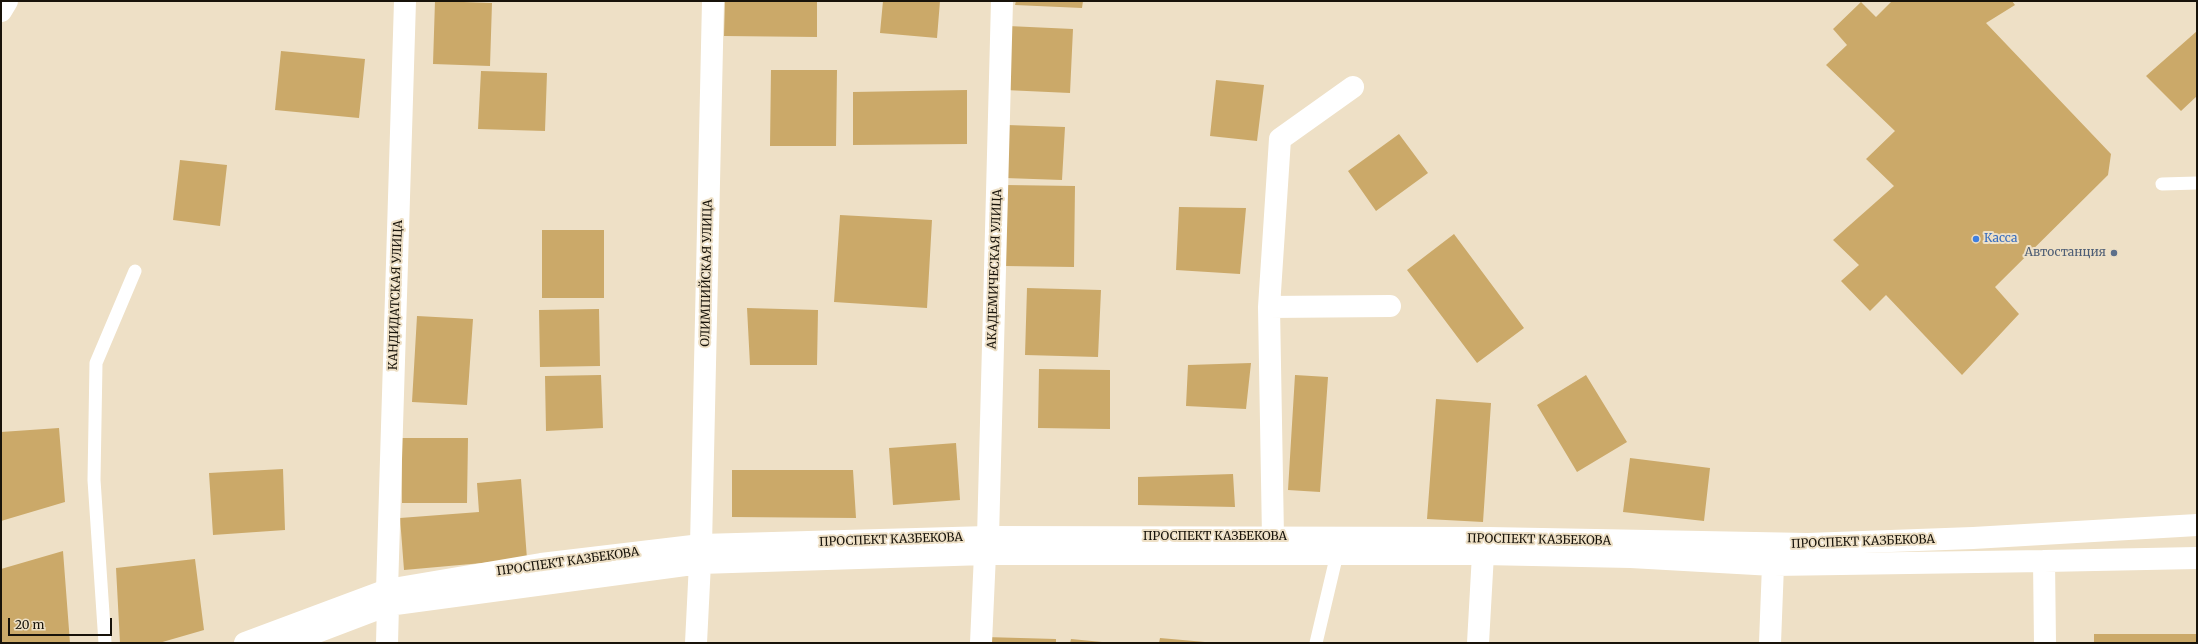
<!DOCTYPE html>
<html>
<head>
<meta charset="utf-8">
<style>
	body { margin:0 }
	#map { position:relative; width:2198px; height:644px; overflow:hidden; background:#eee0c6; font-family:Merriweather,serif }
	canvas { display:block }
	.frame { position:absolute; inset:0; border:2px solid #18130a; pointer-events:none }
	.scale { position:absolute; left:8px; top:618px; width:104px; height:18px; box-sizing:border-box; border:2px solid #18130a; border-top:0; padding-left:5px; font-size:12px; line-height:14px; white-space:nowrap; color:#18130a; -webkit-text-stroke:3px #eee0c6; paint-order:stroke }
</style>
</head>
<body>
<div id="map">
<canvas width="2198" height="644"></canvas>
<div class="frame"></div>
<div class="scale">20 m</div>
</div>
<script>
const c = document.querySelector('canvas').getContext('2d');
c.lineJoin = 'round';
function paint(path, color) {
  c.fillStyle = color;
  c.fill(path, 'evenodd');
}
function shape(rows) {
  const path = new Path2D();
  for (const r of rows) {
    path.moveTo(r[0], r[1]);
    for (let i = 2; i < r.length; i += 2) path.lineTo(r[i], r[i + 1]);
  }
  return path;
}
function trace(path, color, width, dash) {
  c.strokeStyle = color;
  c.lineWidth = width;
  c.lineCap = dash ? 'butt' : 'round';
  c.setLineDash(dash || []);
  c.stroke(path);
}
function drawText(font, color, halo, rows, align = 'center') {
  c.font = font + ' Merriweather,serif';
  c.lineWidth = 4;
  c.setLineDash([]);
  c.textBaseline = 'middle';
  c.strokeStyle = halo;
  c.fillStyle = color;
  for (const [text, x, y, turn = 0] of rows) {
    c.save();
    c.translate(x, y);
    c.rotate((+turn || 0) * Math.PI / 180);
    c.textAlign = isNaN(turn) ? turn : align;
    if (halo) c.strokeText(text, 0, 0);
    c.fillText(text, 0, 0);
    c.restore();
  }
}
const building = shape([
	[435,1,492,3,490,66,433,64],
	[725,1,817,1,817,37,724,36],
	[883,1,940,1,937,38,880,33],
	[1016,1,1083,1,1082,8,1015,5],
	[1892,1,2012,1,2015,5,1986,23,2111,154,2108,175,1995,287,2019,314,1962,375,1886,295,1870,311,1841,281,1859,265,1833,240,1894,186,1866,159,1895,131,1826,65,1847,45,1833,29,1861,2,1876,17],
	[1008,26,1073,29,1070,93,1005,90],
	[2197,31,2197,96,2181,111,2146,76],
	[281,51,365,59,359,118,275,110],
	[771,70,837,70,836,146,770,146],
	[481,71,547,73,545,131,478,129],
	[1216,80,1264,85,1257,141,1210,136],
	[967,90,967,144,853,145,853,92],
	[1007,125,1065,127,1062,180,1005,178],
	[1399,134,1428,173,1376,211,1348,171],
	[180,160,227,165,220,226,173,220],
	[1006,185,1075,186,1074,267,1005,266],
	[1179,207,1246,208,1240,274,1176,270],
	[840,215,932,220,927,308,834,302],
	[542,230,604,230,604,298,542,298],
	[1454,234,1524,328,1477,363,1407,270],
	[1027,288,1101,290,1098,357,1025,355],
	[747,308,818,310,817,365,750,365],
	[599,309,600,366,540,367,539,310],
	[417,316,473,319,467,405,412,402],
	[1251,363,1246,409,1186,406,1188,365],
	[1039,369,1110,370,1110,429,1038,428],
	[601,375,603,428,546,431,545,376],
	[1295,375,1328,377,1320,492,1288,490],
	[1586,375,1627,442,1577,472,1537,405],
	[1436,399,1491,403,1483,522,1427,519],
	[59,428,65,502,1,521,1,432],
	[402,438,468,438,467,503,402,503],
	[956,443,960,500,893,505,889,448],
	[1630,458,1710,468,1704,521,1623,512],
	[283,469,285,530,213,535,209,473],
	[732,470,853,470,856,518,732,517],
	[1233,474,1235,507,1138,505,1138,477],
	[521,479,527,559,404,570,400,518,479,512,477,483],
	[63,551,70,643,1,643,1,569],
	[195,559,204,630,159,643,120,643,116,568],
	[2094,634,2197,634,2197,643,2094,643],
	[985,637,1056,639,1056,643,985,643],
	[1160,638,1205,642,1205,643,1159,643],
	[1071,639,1102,642,1102,643,1070,643]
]);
const lane = shape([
	[2162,184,2197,183],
	[105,643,94,480,96,363,135,271],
	[1316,643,1337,554]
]);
const street = shape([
	[1,11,7,1],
	[1269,307,1390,306],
	[988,537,1002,1],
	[1273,537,1269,307,1280,139,1353,87],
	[701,545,713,1],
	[387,590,405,1],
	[288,643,388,605,700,563,985,554,1483,554,1631,557,1773,565],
	[387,643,388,605],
	[696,643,700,563],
	[981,643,985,554],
	[1478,643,1483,554],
	[1770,643,1773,565,2044,561],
	[2045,643,2044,561,2197,558]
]);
const highway = shape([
	[245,643,387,590,541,564,701,545,988,537,1489,538,1808,544,1973,538,2197,525]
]);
const markers = [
	[1976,239,4,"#3f7fe0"],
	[2114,253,4,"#5c6f8a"]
];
const shopNames = [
	["Касса",1984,239]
];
const serviceNames = [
	["Автостанция",2106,253]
];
const streetNames = [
	["АКАДЕМИЧЕСКАЯ УЛИЦА",995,269,-88],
	["ОЛИМПИЙСКАЯ УЛИЦА",707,273,-89],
	["КАНДИДАТСКАЯ УЛИЦА",396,295,-88],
	["ПРОСПЕКТ КАЗБЕКОВА",1215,537],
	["ПРОСПЕКТ КАЗБЕКОВА",891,540,-2],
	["ПРОСПЕКТ КАЗБЕКОВА",1539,540,1],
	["ПРОСПЕКТ КАЗБЕКОВА",1863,542,-2],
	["ПРОСПЕКТ КАЗБЕКОВА",568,562,-8]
];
paint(building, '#cba969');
trace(lane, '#fff', 13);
trace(street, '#fff', 22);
trace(highway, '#fff', 22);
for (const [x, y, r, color] of markers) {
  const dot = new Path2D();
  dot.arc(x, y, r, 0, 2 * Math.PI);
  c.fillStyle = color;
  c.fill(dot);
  trace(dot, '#eee0c6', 1.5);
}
drawText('12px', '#366cbe', '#eee0c6', shopNames, 'left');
drawText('12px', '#4e5e75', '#eee0c6', serviceNames, 'right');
drawText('12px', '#18130a', '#eee0c6', streetNames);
</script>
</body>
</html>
